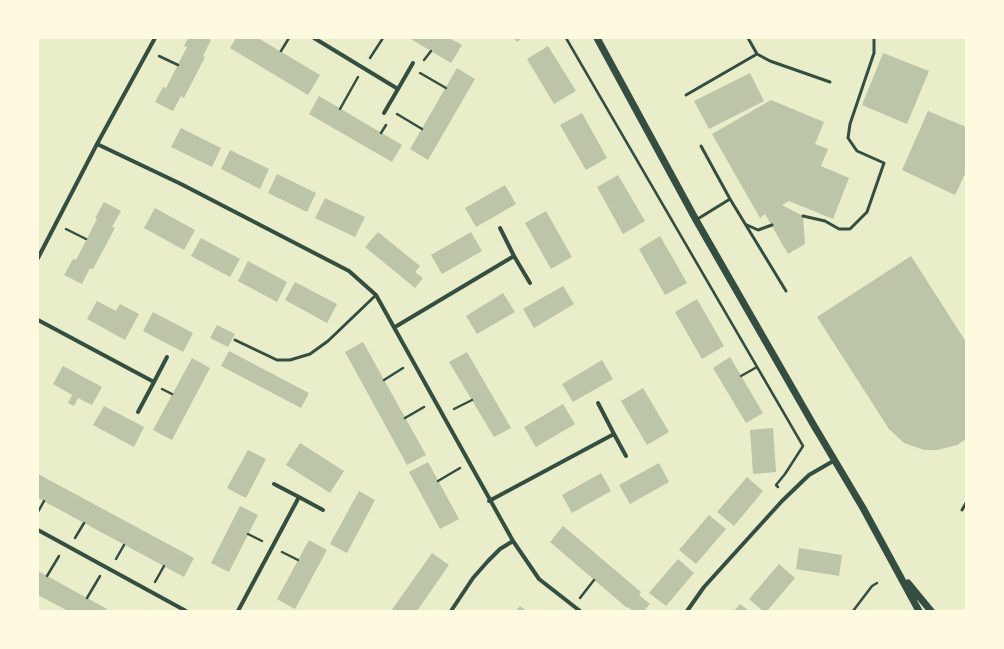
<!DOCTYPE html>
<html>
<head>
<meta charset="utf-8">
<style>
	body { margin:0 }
	#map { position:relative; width:1004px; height:649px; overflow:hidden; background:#e9edc9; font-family:"Varela Round",sans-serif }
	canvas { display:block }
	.frame { position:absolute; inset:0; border:39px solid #fefae0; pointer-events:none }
</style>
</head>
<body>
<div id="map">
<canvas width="1004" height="649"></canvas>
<div class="frame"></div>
</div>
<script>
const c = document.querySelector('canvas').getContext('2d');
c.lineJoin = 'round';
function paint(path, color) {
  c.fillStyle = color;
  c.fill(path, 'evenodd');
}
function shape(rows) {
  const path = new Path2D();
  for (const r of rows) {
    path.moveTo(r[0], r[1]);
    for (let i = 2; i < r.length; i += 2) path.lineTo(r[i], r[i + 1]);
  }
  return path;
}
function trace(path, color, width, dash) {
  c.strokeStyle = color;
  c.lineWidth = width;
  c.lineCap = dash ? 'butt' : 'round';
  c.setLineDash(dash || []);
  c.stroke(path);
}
const building = shape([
	[188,38,206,38,211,40,203,56,205,57,184,98,181,96,173,111,155,102,163,87,166,88,187,47,184,46],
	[236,38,258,38,320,75,308,95,230,48],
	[409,38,449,38,462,45,451,63],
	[514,38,522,38,517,42],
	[548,46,576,91,554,104,527,59],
	[883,53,929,71,907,124,862,105],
	[457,68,475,79,428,160,410,149],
	[750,73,764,101,709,129,694,101],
	[319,96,402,145,392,162,309,114],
	[771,100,824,122,815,144,828,149,821,166,849,178,833,219,789,201,782,205,803,216,805,244,788,254,765,214,760,218,712,134],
	[928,111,966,127,966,172,955,195,902,170],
	[582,113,607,158,586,170,560,125],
	[181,128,221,148,212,167,171,147],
	[230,150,269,169,260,189,221,169],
	[277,174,316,193,307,212,268,193],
	[618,175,645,221,623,234,597,187],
	[505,185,516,204,476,227,465,208],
	[325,198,365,217,355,237,315,218],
	[104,202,121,211,112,227,115,228,93,269,90,268,82,284,64,275,73,259,76,260,97,219,95,218],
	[155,208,195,230,184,250,144,228],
	[546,211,572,257,551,269,525,223],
	[378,232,420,266,415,272,423,278,415,288,365,247],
	[471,232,482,251,442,274,431,255],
	[660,236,687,283,665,295,639,249],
	[201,238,240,259,230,277,191,256],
	[911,256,966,342,966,439,957,445,937,450,924,450,904,443,889,429,817,317],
	[248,261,287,282,277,302,238,281],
	[295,282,337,304,327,323,285,300],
	[563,286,574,304,534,328,523,309],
	[503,293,515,312,477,334,466,316],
	[697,299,724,346,702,359,675,312],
	[97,301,116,311,120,304,139,314,125,340,87,319],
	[153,312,193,333,183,352,143,331],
	[217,325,235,334,228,347,210,338],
	[363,342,426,455,407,465,345,352],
	[229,351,309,393,301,408,221,366],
	[467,352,511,428,494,437,449,362],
	[730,357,763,413,746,423,713,368],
	[192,358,210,368,172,440,153,430],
	[602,360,613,379,573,402,562,384],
	[63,366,102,387,92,405,78,398,74,406,68,403,72,395,53,384],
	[643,388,669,432,647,445,621,401],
	[563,404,575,424,536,447,524,427],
	[104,406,144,427,134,447,93,425],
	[773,428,776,472,753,474,750,430],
	[300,443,344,471,330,493,286,465],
	[248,450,266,459,246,498,227,488],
	[428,462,459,519,440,529,409,472],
	[659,463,669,482,630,504,619,485],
	[601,473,611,491,572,513,562,495],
	[38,474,194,558,184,577,38,498],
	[747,477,763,491,734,526,717,512],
	[359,491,375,500,347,553,330,544],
	[240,506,258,515,229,572,211,563],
	[709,515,726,529,696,564,679,550],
	[563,526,641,592,639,595,650,604,644,611,633,611,628,607,627,608,550,542],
	[309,540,327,550,295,609,277,599],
	[799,548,842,555,839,576,796,569],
	[432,553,449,565,417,611,391,611],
	[678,559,694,573,666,606,649,593],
	[779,564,795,578,767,611,763,611,749,599],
	[38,571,107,609,106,611,68,611,38,595],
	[740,604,749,611,734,611],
	[520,606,526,611,516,611]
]);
const path = shape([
	[566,38,803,446,785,474,776,485,778,487],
	[281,51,289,38],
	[159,56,178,65],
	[370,58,383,38],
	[424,60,431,51],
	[420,73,446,88],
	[340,109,358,77],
	[397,114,422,129],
	[381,133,386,125],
	[66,229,86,239],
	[741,376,757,367],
	[384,380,403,368],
	[162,389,172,394],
	[454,409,472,400],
	[405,418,424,407],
	[438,481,460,468],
	[38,512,44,501],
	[248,534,262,541],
	[75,538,84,523],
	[282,552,298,560],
	[116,559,124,545],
	[47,576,59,556],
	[155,582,164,566],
	[87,598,100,576],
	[580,598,594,580],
	[853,611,872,586,877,583]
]);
const service = shape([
	[748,38,757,54,770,61,830,82],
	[686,95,757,54],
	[701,146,730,199],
	[803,216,825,221,839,229,850,229,867,212,884,163,857,151,848,138,850,124,874,53,874,38],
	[696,220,730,199,786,291],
	[747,225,758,230,772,225],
	[235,340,277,360,290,360,310,354,328,341,376,295],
	[962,510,966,503]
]);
const minor = shape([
	[314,38,398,89,413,63],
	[384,113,398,89],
	[97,144,181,184,349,271,376,295,513,541,539,579,580,611],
	[514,256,530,283],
	[38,258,97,144,155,38],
	[38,320,154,382,167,357],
	[395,327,514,256,500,228],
	[138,412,154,382],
	[614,434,626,456],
	[299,497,323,510],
	[489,501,614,434,598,403],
	[38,530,186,611],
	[238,611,299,497,274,484],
	[451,611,473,578,488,561,500,549,513,541],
	[687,611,704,587,782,501,809,475,835,460]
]);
const tertiary = shape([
	[597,38,696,220,813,424,863,508,919,611],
	[908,583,931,611]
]);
paint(building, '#bcc5a7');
trace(path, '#344e41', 2.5);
trace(service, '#344e41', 3);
trace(minor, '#344e41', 4);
trace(tertiary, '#344e41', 7);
</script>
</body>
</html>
